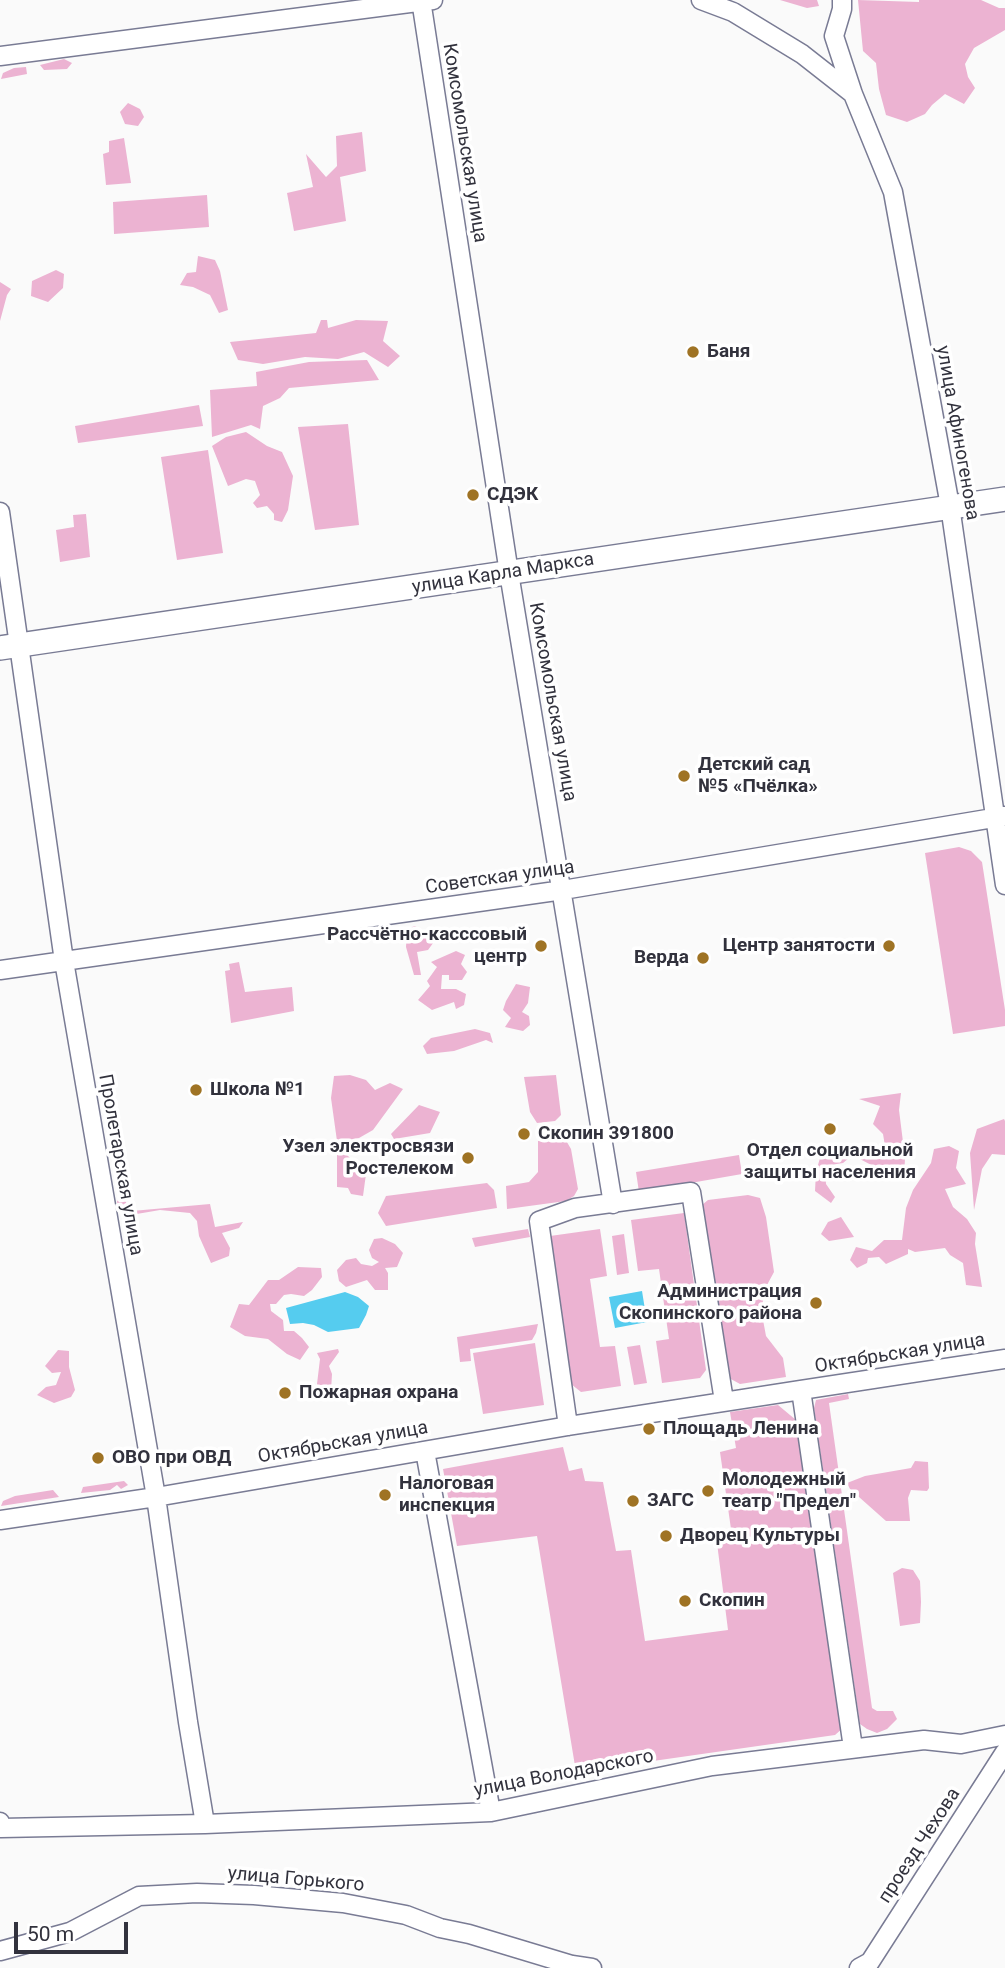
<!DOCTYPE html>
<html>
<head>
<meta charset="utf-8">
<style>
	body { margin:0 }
	#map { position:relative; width:1005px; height:1968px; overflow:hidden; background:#fafafa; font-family:Roboto,sans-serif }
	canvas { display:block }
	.scale { position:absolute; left:14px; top:1922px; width:114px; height:32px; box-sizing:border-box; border:4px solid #32323d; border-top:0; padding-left:9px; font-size:21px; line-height:24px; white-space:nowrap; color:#32323d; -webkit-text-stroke:5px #fff; paint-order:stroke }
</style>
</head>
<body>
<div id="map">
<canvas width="1005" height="1968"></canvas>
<div class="scale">50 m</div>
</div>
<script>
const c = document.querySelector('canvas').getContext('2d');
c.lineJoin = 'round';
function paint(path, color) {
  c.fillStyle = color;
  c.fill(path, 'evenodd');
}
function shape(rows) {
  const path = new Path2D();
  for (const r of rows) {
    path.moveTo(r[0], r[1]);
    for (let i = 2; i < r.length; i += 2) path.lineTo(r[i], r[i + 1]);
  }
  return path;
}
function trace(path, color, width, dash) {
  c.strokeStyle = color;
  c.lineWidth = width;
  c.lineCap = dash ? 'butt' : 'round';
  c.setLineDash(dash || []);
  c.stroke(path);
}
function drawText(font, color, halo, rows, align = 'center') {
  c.font = font + ' Roboto,sans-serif';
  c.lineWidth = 7;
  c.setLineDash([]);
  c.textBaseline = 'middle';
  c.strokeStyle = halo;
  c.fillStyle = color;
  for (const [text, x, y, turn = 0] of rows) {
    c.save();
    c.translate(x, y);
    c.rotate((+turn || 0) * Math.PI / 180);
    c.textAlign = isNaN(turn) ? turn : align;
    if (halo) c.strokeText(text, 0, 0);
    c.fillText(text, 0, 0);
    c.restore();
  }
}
const green = shape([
	[780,0,817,0,819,6,807,8],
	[858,0,919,2,919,0,981,0,999,8,1005,8,1005,30,974,48,965,64,968,77,975,88,964,104,945,94,932,105,925,114,907,122,886,115,879,89,876,63,863,51],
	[64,59,72,63,67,69,44,70,40,65],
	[26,67,27,74,1,79,3,73,14,68],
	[128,103,140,109,144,117,138,126,125,124,120,112],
	[362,132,366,171,340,177,346,221,294,231,287,193,313,187,306,154,326,177,337,166,336,136],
	[124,138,131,183,106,185,103,154,109,152,109,141],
	[207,195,209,227,114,234,113,202],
	[198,256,215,260,220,271,228,310,219,313,210,295,193,287,180,285,187,273,196,272],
	[56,270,64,274,63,288,48,302,31,296,32,281],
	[0,282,11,289,7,295,0,321],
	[321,320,327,320,328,328,356,320,388,321,383,341,400,356,388,367,364,352,338,359,305,357,263,364,238,360,230,342,316,333],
	[367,360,379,380,289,388,280,398,263,406,260,429,251,425,212,437,210,390,257,386,256,372,309,362],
	[199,405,203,426,78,443,75,426],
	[348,424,359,525,315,530,298,427],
	[246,432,267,446,282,452,293,476,288,510,282,522,274,520,274,514,267,506,257,508,253,503,260,495,255,481,246,479,228,486,212,446,226,437],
	[208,450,223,553,177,560,161,457],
	[86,514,90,557,60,562,56,530,74,527,73,515],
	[959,847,971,851,982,862,1005,1010,1005,1026,953,1034,925,853],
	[415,926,436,939,428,950,417,952,421,975,414,975,406,947,407,929],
	[456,951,465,955,461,964,467,972,462,980,449,980,449,975,442,975,441,989,456,989,466,994,464,1005,456,1009,454,1002,432,1010,418,1000,430,986,427,981,437,967,431,962],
	[239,962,245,992,292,987,294,1011,231,1023,225,971,230,970,229,964],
	[516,984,530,987,528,1003,522,1012,529,1016,530,1025,523,1031,505,1027,511,1018,503,1010,506,1001],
	[475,1029,490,1033,493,1043,486,1040,454,1051,427,1054,423,1046,431,1038],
	[350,1075,366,1080,375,1090,390,1083,403,1089,373,1130,359,1138,346,1141,344,1152,366,1174,363,1196,351,1194,348,1188,337,1187,337,1141,331,1098,334,1076],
	[556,1075,561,1115,555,1121,537,1123,530,1112,524,1077],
	[901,1093,899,1110,905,1158,904,1179,893,1178,889,1168,881,1170,854,1156,886,1152,883,1134,873,1124,880,1106,859,1099],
	[419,1105,440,1112,430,1133,394,1139,391,1134],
	[1004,1119,1005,1121,1005,1155,992,1154,982,1169,974,1210,970,1153,977,1129],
	[564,1137,571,1149,578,1189,574,1196,566,1201,507,1209,506,1186,529,1182,538,1172,538,1141],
	[949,1146,959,1151,956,1168,966,1184,945,1189,953,1207,967,1219,976,1233,975,1244,982,1287,966,1285,963,1263,950,1255,945,1248,915,1252,908,1249,908,1254,886,1264,879,1257,868,1258,867,1263,857,1268,850,1260,856,1247,872,1251,884,1240,902,1240,906,1208,913,1190,931,1163,934,1149],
	[822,1151,841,1153,849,1158,843,1163,830,1165,825,1169,826,1184,835,1197,831,1203,815,1191,816,1172],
	[739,1155,742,1174,639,1192,636,1172],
	[487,1183,494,1190,497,1208,386,1226,378,1213,386,1196],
	[748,1195,760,1198,766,1217,774,1272,767,1285,761,1309,766,1336,783,1358,786,1377,740,1384,729,1378,724,1370,701,1217,702,1205,708,1200],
	[123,1198,132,1211,210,1204,215,1227,243,1222,239,1228,222,1233,230,1248,229,1256,211,1263,199,1236,197,1221,190,1213,160,1210,125,1216,118,1208,117,1201],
	[684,1213,706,1370,700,1378,662,1383,656,1341,669,1339,659,1269,638,1271,631,1220],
	[841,1217,854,1237,829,1241,821,1234,828,1222],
	[528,1229,530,1237,475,1247,472,1238],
	[600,1229,607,1276,590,1279,600,1347,615,1346,621,1386,581,1392,571,1384,550,1236],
	[624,1234,629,1273,617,1275,612,1236],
	[382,1238,395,1244,403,1253,397,1267,385,1268,388,1273,388,1290,375,1290,367,1280,346,1287,339,1281,337,1270,346,1260,356,1258,361,1264,372,1266,379,1262,372,1258,369,1250,374,1239],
	[298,1267,321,1268,322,1277,312,1290,304,1296,291,1294,284,1295,276,1304,270,1304,271,1311,283,1320,284,1331,294,1331,302,1338,309,1347,300,1360,287,1354,268,1339,245,1336,230,1327,239,1304,249,1305,268,1280,279,1280],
	[538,1324,536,1333,532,1340,470,1349,471,1361,460,1362,457,1337],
	[535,1343,544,1405,483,1414,473,1353],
	[640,1345,647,1383,634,1385,627,1347],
	[338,1349,339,1352,329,1366,332,1374,331,1391,320,1395,317,1384,320,1359,317,1353],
	[58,1350,69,1351,69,1367,75,1390,71,1397,54,1403,37,1395,46,1387,56,1385,61,1372,52,1373,45,1366],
	[848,1394,849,1399,829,1403,872,1708,877,1711,893,1711,897,1719,887,1729,877,1733,867,1729,860,1724,814,1408,816,1400],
	[778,1405,796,1420,799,1428,843,1728,835,1735,576,1772,537,1536,457,1546,443,1469,563,1447,569,1471,582,1468,585,1481,603,1482,616,1551,631,1550,645,1641,728,1630,716,1535,731,1529,720,1452,736,1448,730,1412],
	[915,1461,928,1462,929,1488,927,1491,911,1490,908,1498,910,1521,886,1521,850,1489,847,1483,865,1476,911,1468],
	[124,1481,128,1485,121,1489,117,1485,110,1490,81,1493,83,1487],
	[53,1490,59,1497,1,1506,3,1501,15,1496],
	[902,1568,913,1570,920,1581,921,1602,920,1623,900,1626,893,1573]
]);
const water = shape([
	[642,1291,647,1322,615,1328,609,1297],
	[345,1292,358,1297,369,1306,366,1315,359,1328,328,1332,314,1325,303,1323,290,1324,286,1308]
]);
const minor = shape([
	[421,0,509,573,613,1204],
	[701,0,733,12,802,54,853,94],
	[842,0,842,9,834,36,853,94,893,192,950,506,1005,885],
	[0,56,433,0],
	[0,512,64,961,156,1497,188,1722,205,1824],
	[0,970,563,890,1005,816],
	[801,1390,1005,1359],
	[568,1426,539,1221,575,1208,691,1192,724,1401],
	[425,1451,491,1812],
	[0,1520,156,1497,568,1426,801,1390,853,1748],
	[0,1822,1,1828,205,1824,491,1812,712,1766,924,1740,961,1744,1005,1735],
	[0,1951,70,1932,139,1896,197,1893,254,1895,343,1903,406,1915,440,1928,469,1934,572,1965,592,1968],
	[859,1968,870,1962,1005,1752]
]);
const major = shape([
	[0,648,1005,499]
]);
const markers = [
	[693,352,7,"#9f7324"],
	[473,495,7,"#9f7324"],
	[684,776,7,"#9f7324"],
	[541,946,7,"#9f7324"],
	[889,946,7,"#9f7324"],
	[703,958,7,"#9f7324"],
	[196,1090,7,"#9f7324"],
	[830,1129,7,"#9f7324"],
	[524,1134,7,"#9f7324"],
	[468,1158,7,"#9f7324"],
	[816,1303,7,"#9f7324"],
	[285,1393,7,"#9f7324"],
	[649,1429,7,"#9f7324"],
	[98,1458,7,"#9f7324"],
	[708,1491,7,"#9f7324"],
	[385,1495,7,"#9f7324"],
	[633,1501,7,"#9f7324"],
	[666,1536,7,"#9f7324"],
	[685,1601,7,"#9f7324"]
];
const streetNames = [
	["Комсомольская улица",464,143,81],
	["улица Афиногенова",957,433,80],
	["улица Карла Маркса",503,574,-9],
	["Комсомольская улица",552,702,80],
	["Советская улица",500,878,-8],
	["Пролетарская улица",120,1165,80],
	["Октябрьская улица",900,1354,-9],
	["Октябрьская улица",343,1443,-10],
	["улица Володарского",564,1774,-11],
	["проезд Чехова",920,1846,-57],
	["улица Горького",296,1880,5]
];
const poiNames = [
	["Баня",707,352],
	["СДЭК",487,495],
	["Детский сад",698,765],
	["№5 «Пчёлка»",698,787],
	["Рассчётно-касссовый",527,935,"right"],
	["центр",527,957,"right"],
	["Центр занятости",875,946,"right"],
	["Верда",689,958,"right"],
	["Школа №1",210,1090],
	["Скопин 391800",538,1134],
	["Узел электросвязи",454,1147,"right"],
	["Ростелеком",454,1169,"right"],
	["Отдел социальной",830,1151,"center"],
	["защиты населения",830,1173,"center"],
	["Администрация",802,1292,"right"],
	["Скопинского района",802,1314,"right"],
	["Пожарная охрана",299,1393],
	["Площадь Ленина",663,1429],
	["ОВО при ОВД",112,1458],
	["Молодежный",722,1480],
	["театр \"Предел\"",722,1502],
	["Налоговая",399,1484],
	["инспекция",399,1506],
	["ЗАГС",647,1501],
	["Дворец Культуры",680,1536],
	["Скопин",699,1601]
];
paint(green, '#ecb3d2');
paint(water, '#55ccef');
trace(minor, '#797b94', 21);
trace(major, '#797b94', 26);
trace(minor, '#fff', 18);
trace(major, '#fff', 23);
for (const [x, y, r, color] of markers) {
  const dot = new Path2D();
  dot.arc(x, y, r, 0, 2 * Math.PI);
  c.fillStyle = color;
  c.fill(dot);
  trace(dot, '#fff', 2.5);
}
drawText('19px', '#32323d', '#fff', streetNames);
drawText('bold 19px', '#32323d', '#fff', poiNames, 'left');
</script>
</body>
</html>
